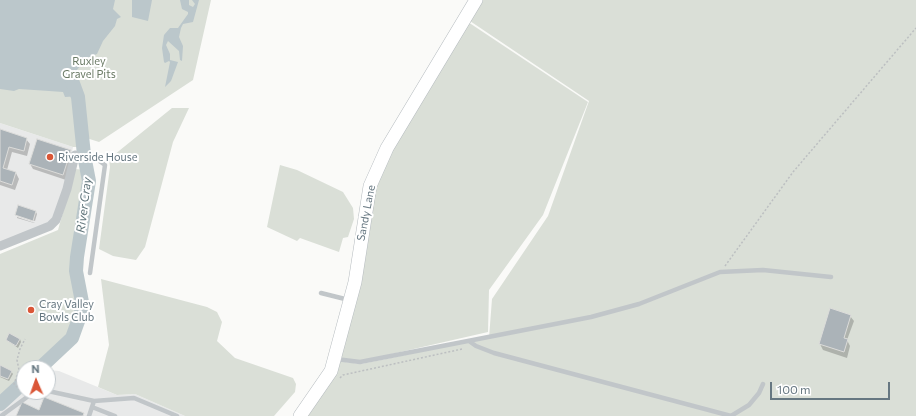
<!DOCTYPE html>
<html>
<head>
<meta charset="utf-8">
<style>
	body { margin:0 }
	#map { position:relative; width:916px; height:416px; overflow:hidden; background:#fafaf8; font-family:Commissioner,sans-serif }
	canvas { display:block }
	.north { position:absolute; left:16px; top:360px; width:40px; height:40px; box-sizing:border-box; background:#fff; border:1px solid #c2c9cd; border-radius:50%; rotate:358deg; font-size:11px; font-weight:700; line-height:16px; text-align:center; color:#667781 }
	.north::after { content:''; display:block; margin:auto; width:14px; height:18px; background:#da5637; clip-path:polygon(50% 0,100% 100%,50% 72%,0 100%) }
	.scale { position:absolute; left:770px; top:382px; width:120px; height:18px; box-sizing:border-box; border:2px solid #667781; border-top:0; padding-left:5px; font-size:12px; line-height:14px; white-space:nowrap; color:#667781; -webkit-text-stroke:3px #fff; paint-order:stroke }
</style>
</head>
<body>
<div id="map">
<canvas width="916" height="416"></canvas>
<div class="north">N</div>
<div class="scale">100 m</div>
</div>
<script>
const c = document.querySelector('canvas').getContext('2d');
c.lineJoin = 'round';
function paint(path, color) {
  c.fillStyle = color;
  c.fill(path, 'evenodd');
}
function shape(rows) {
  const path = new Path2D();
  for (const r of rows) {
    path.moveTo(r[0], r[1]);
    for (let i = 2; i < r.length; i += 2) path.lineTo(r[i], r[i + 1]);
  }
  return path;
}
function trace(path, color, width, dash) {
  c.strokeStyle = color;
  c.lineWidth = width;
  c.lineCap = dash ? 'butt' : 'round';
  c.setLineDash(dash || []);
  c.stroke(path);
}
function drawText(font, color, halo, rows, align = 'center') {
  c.font = font + ' Commissioner,sans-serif';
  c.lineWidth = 4;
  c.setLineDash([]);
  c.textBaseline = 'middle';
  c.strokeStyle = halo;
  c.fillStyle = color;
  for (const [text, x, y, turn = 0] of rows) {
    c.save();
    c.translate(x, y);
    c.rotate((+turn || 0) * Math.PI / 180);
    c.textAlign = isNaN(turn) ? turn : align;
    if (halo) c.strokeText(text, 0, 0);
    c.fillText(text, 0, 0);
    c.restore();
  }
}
const built = shape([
	[0,123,73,147,65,189,55,219,0,245],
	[48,370,59,371,117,395,135,394,185,416,0,416,0,408,24,386,24,392,48,392]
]);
const green = shape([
	[0,0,211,0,193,80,99,142,77,135,80,147,73,147,0,123],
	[479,0,916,0,916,416,300,416,337,361,361,364,489,338,492,299,548,216,589,101,467,19],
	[465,20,588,102,543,215,489,290,488,332,361,361,337,357,371,186],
	[172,108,189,108,173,142,145,247,136,260,113,256,99,249,110,167,109,159],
	[280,165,297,170,343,192,353,208,354,219,348,237,343,238,339,252,300,238,297,241,267,227],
	[75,169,85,170,86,180,75,259,74,275,79,303,76,320,71,333,35,368,24,368,24,378,0,400,0,254,58,230],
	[101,279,207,307,217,312,222,322,217,341,235,358,293,378,296,384,295,392,274,416,185,416,135,394,117,395,98,387,109,345]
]);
const water = shape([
	[0,0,115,0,113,9,121,17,117,19,115,26,103,41,97,54,87,58,76,71,76,76,81,96,65,97,63,92,49,91,19,89,14,91,0,89],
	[132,0,152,0,148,21,132,17],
	[180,0,189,0,189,5,193,7,195,4,192,0,199,0,193,22,183,24,181,28,179,37,183,46,182,61,180,60,179,51,168,41,166,45,170,54,170,60,178,62,171,81,165,87,170,62,169,61,165,63,164,62,162,48,164,35,170,28,178,28,188,14,188,12,182,9]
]);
const shadow = shape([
	[0,130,26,139,30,144,27,156,12,152,7,170,16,173,19,179,15,190,0,185],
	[70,151,73,157,66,180,33,169,30,164],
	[19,206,36,212,37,214,35,221,16,215,16,216,16,215],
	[17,217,35,223,34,223,17,218],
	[831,309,850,316,854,321,847,340,850,346,847,358,823,350,820,344],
	[20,339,21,342,18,348,7,340],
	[0,366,11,371,13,374,9,381,0,377]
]);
const river = shape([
	[40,368,72,338,81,313,82,302,76,271,77,257,89,181,84,155,78,97,71,78],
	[0,404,24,382]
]);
const building = shape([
	[0,129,27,138,24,151,9,147,3,168,16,172,12,185,0,181,0,129],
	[37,139,71,150,63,175,29,164,37,139],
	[18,205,36,211,33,221,15,215,18,205],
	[830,308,851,315,844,338,848,339,844,352,819,344,830,308],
	[9,333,20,339,16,346,6,340,9,333],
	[0,365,12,371,8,379,0,376,0,365],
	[44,397,84,413,83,416,16,416,22,402,39,410,44,397]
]);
const path = shape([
	[725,266,793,172,916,28],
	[340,378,343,375,462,349],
	[23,393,14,384,19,370,17,360,20,349,25,339]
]);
const lane = shape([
	[74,161,95,158,105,165,90,273],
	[321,293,349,300],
	[469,341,476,346,494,353,731,416],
	[336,359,360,362,591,317,639,304,720,272,763,270,831,277],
	[48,391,94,401,89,416],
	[94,401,134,398,177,416],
	[92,407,115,416],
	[1,416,34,392],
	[731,416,749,405,759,393,763,384]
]);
const street = shape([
	[0,246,50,226,56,220,67,189,75,155]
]);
const secondary = shape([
	[300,416,331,371,355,282,370,186,387,148,476,0]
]);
const markers = [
	[50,157,4,"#da5637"],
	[31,310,4,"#da5637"]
];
const parkNames = [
	["Ruxley",89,61],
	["Gravel Pits",89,74]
];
const poiNames = [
	["Riverside House",58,157],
	["Cray Valley",39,304],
	["Bowls Club",39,317]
];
const streetNames = [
	["Sandy Lane",366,213,-79]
];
const waterNames = [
	["River Cray",84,205,-83]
];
paint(built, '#e8e9e9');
paint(green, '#dadfd7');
paint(water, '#bbc7cb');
paint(shadow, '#0003');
trace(river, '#bbc7cb', 14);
paint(building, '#abb3b8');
trace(building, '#dcdcda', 1);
trace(secondary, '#b4babe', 14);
trace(path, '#bcbfc1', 1.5, [2, 2]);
trace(lane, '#c1c6c9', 4.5);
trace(street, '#c1c6c9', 9);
trace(secondary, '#fff', 13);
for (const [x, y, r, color] of markers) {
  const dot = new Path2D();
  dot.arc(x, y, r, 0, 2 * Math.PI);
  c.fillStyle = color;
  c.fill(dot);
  trace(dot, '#fff', 1.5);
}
drawText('11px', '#6a7a65', '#fff', parkNames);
drawText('11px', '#667781', '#fff', poiNames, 'left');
drawText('11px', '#667781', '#fff', streetNames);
drawText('italic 12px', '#61757b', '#fff', waterNames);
</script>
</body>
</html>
